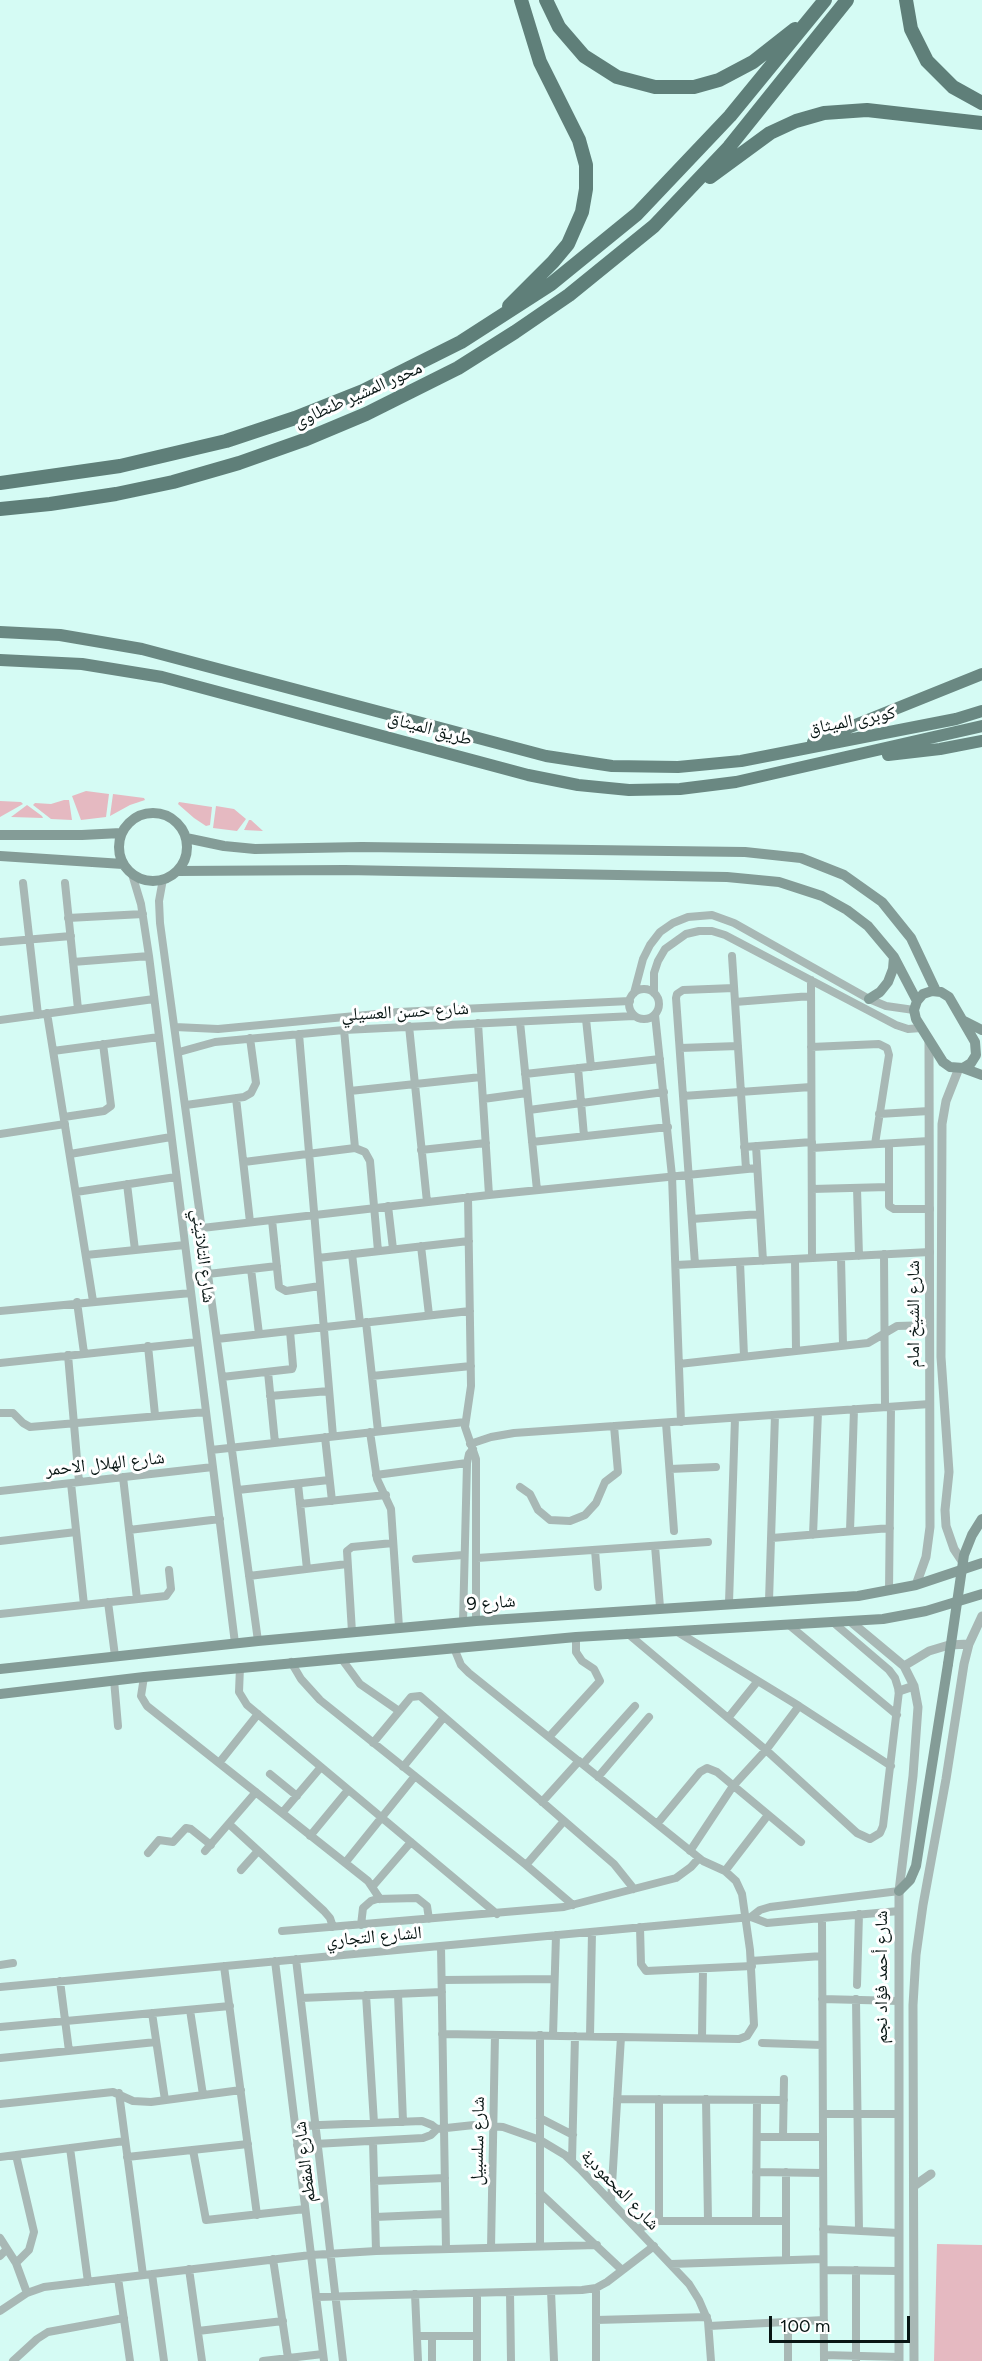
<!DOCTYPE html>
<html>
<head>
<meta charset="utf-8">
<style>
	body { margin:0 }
	#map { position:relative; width:982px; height:2361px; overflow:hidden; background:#d5fbf4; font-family:Figtree,sans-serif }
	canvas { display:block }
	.scale { position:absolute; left:769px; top:2316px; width:141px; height:27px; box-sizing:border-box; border:3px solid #081614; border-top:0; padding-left:8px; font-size:18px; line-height:21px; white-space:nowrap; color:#081614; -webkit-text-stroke:4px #fff; paint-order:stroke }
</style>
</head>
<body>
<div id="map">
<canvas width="982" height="2361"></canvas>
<div class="scale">100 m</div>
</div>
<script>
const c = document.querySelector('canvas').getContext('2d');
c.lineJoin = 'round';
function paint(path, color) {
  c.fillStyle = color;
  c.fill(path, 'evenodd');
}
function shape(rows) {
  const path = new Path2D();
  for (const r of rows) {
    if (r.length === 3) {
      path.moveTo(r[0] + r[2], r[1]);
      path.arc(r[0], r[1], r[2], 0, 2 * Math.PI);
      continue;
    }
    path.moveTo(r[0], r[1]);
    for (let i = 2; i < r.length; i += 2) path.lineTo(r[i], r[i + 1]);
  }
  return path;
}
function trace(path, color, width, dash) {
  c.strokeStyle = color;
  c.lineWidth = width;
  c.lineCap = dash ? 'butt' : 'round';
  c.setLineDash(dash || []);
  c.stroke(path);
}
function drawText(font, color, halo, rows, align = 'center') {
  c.font = font + ' Figtree,"Noto Naskh Arabic",sans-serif';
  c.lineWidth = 6;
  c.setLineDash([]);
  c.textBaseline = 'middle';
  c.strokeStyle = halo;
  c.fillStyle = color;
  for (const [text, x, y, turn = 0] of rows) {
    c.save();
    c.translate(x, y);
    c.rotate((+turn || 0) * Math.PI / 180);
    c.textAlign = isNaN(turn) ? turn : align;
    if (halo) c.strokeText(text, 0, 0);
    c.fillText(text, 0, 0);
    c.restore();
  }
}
const green = shape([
	[86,791,109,794,106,817,81,820,72,796],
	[113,794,144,798,145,800,130,805,110,816],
	[64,800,69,800,72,820,51,819,33,805,35,803,51,804],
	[0,801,21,802,23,804,0,817],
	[179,802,212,807,210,825,206,826,194,818,178,804],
	[27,805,42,816,43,818,11,817],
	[216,806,234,809,246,819,237,831,213,828],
	[249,820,251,820,263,831,244,830],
	[937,2244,982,2245,982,2361,934,2361]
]);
const minor = shape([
	[132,874,141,904,149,956,235,1643],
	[163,879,159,901,160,923,258,1641],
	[23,883,38,1015],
	[65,883,78,1009],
	[68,918,143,914],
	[0,942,71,936],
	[732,956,746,1169],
	[73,962,149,956],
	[811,980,812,1258],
	[644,1004,15],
	[634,993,643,959,650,945,660,932,673,923,688,917,712,915,734,923,869,999,886,1006,914,1010],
	[654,993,654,973,658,961,665,949,686,934,699,931,712,931,725,935,896,1025,908,1029,921,1028],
	[735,1002,811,996],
	[47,1013,93,1301],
	[655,1015,672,1176,681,1422],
	[586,1019,591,1067],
	[0,1020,154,999],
	[520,1022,537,1190],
	[478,1023,489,1195],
	[409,1026,427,1202],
	[175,1027,218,1029,398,1012,630,1001],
	[344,1030,355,1148],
	[299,1034,333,1436],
	[811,1047,879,1044,887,1048,889,1055,875,1144],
	[680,1048,738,1046],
	[53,1051,159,1037],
	[179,1052,215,1042,344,1030,634,1016],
	[578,1068,584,1136],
	[525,1074,660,1059],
	[350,1091,481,1077],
	[683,1096,811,1087],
	[236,1098,250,1222],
	[483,1099,527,1093],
	[186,1105,244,1097,251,1093,256,1083,250,1038],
	[529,1110,664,1092],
	[879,1114,929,1111],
	[64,1117,104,1111,111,1106,103,1044],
	[0,1134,65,1124],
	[532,1142,668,1127],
	[889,1144,889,1206,894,1209,930,1209],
	[756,1146,763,1261],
	[744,1147,812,1142],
	[812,1148,929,1141],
	[421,1150,486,1143],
	[70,1154,171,1137],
	[244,1162,355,1148,365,1152,370,1161,378,1251],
	[127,1184,135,1250],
	[857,1188,859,1256],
	[812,1189,888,1187],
	[76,1192,176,1177],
	[468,1197,471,1386,465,1427,476,1459,476,1621],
	[388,1206,393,1249],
	[692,1219,760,1214],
	[272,1220,279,1287,286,1291,320,1286],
	[202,1228,489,1195,757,1168],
	[421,1246,429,1315],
	[352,1254,360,1323],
	[884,1254,885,1407],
	[86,1255,185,1245],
	[841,1257,843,1345],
	[318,1258,469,1241],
	[795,1259,796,1351],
	[740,1262,744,1356],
	[695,1264,676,998,677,994,683,990,734,988],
	[676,1265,930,1252],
	[251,1269,259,1334],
	[208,1274,277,1266],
	[77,1302,84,1353],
	[0,1311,191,1293],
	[366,1322,378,1431],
	[217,1339,470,1311],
	[148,1346,155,1415],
	[68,1355,79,1482],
	[0,1363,197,1342],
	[679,1364,868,1343,897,1326,930,1325],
	[268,1372,275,1443],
	[372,1376,471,1366],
	[222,1377,292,1369,293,1366,290,1331],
	[270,1396,329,1391],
	[0,1413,13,1413,23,1423,30,1427,206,1412],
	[666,1423,674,1531],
	[370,1432,377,1479,391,1509,399,1627],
	[325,1437,332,1501],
	[470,1444,491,1437,514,1433,930,1404],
	[211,1450,465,1422],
	[670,1469,716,1467],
	[376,1475,467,1463],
	[123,1477,137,1599],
	[71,1483,84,1605],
	[298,1484,307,1569],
	[520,1487,530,1494,538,1510,550,1520,570,1521,585,1515,596,1503,605,1482,618,1472,614,1426],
	[238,1490,329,1480],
	[0,1491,213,1467],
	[300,1504,386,1495],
	[129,1530,220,1519],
	[850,1531,854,1409],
	[813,1535,818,1412],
	[772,1538,890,1528],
	[0,1541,76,1532],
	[655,1546,660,1607],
	[595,1550,598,1587],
	[477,1558,708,1542],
	[416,1559,463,1555],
	[249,1576,347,1564],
	[889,1591,891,1407],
	[769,1601,775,1415],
	[108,1602,115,1656],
	[729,1603,735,1418],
	[0,1614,166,1596,171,1589,169,1570],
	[463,1622,467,1463,469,1454,473,1449],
	[789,1625,897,1715],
	[676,1631,799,1706,891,1766],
	[352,1632,347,1551,352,1547,393,1543],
	[627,1633,766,1750,857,1833,870,1839,880,1833,883,1826,899,1691,895,1678,889,1670,834,1623],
	[341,1658,360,1684,399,1711],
	[291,1662,301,1679,320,1700,526,1865,573,1905],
	[240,1667,239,1692,247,1705,497,1914],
	[144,1677,141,1696,147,1706,368,1881,380,1899],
	[114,1680,118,1726],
	[728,1718,757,1682],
	[549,1737,600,1681,594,1669,582,1661,576,1652,576,1637],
	[373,1743,411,1697,420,1696,614,1864,634,1889],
	[219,1763,258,1714],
	[583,1764,635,1706],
	[403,1767,444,1717],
	[270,1774,297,1796],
	[598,1777,649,1717],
	[542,1802,579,1761],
	[282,1813,321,1767],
	[229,1824,324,1911,330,1918,333,1927],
	[657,1824,700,1772,707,1768,717,1772,801,1842],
	[310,1836,348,1790],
	[205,1851,256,1792],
	[690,1851,733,1786,766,1750,799,1706],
	[148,1853,159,1840,173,1842,186,1828,191,1829,211,1845],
	[345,1863,415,1776],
	[526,1865,564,1821],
	[241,1870,258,1851],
	[725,1871,768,1815],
	[373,1886,411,1842],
	[751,1917,767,1923,899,1911],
	[822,1918,824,2361],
	[361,1925,363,1908,371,1901,377,1899,417,1898,427,1906,429,1919],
	[640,1927,641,1964,646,1971,752,1966],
	[282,1931,564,1907,676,1878,691,1867,699,1858],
	[441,1946,446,2249],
	[296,1959,343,2361],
	[275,1961,324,2361],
	[751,1961,822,1956],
	[0,1965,13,1963],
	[224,1966,257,2215],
	[442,1980,554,1979],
	[60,1981,69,2051],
	[857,1985,859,1914],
	[0,1987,751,1917,760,1910,770,1907,899,1891],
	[398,1994,403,2122],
	[366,1995,374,2123],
	[301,1998,442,1992],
	[822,1999,899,2001],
	[856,1999,859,2231],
	[190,2010,203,2095],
	[152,2013,165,2100],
	[0,2027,230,2006],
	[442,2034,739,2039,747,2036,754,2025,750,1950,742,1894,736,1881,725,1871,703,1861,469,1673,461,1665,454,1648],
	[540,2035,540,2246],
	[553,2036,556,1935],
	[590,2036,592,1932],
	[702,2038,703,1969],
	[762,2043,822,2045],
	[0,2058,156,2042],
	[119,2093,143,2275],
	[617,2099,784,2100],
	[659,2099,659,2221],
	[706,2099,708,2221],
	[0,2104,113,2092,133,2101,151,2102,241,2090],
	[823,2114,899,2114],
	[540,2118,573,2135],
	[295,2126,422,2121,432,2125,437,2129],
	[757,2137,823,2137],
	[783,2137,784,2079],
	[373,2141,376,2251],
	[297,2145,423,2138,431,2135,437,2129,474,2125,503,2127,540,2140,565,2155,580,2169,689,2284,699,2300,708,2321,711,2361],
	[70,2148,88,2282],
	[193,2150,206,2220,305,2209],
	[0,2157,125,2141],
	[127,2157,248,2144],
	[572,2161,575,2036],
	[756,2172,823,2173],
	[374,2181,445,2178],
	[540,2193,622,2270],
	[611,2201,621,2037],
	[375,2217,445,2214],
	[756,2221,757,2100],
	[637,2229,659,2221,786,2221],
	[823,2229,899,2233],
	[0,2238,16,2263,27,2293],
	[491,2248,495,2035],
	[0,2256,7,2249],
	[273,2259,288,2358],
	[786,2260,786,2172],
	[16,2263,29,2250,34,2232,16,2155],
	[671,2264,823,2259],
	[189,2269,202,2361],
	[824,2270,899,2271],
	[152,2274,164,2361],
	[118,2278,130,2361],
	[551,2291,554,2361],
	[510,2292,511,2361],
	[477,2293,477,2361],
	[415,2294,418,2361],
	[316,2297,582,2290,596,2288,607,2282,654,2246],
	[0,2311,27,2293,44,2287,311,2255,376,2251,597,2245],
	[596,2320,707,2317],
	[788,2322,788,2361],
	[709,2326,824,2320],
	[198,2331,283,2321],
	[417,2336,477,2336],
	[432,2336,432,2361],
	[824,2355,899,2357],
	[13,2361,37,2339,48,2332,124,2318],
	[263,2361,323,2354],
	[596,2361,596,2288],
	[856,2361,856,2270]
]);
const tertiary = shape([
	[959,1068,946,1101,942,1124,941,1357,949,1472,945,1510,946,1526,954,1549,966,1567],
	[916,1585,926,1557,930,1527,929,1041],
	[850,1621,904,1666,914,1686,918,1707,913,1776,899,1891,899,2361],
	[904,1666,929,1651,949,1645,969,1644],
	[899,1691,914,1686],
	[914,2186,931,2174],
	[914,2361,913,2005,916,1955,923,1905,946,1779,964,1664,969,1644,982,1616]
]);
const secondary = shape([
	[153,847,34],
	[0,835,82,835,121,833],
	[186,838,224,846,255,849,362,847,745,852,801,858,844,875,882,902,911,938,936,991],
	[0,856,123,864],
	[177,871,345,870,727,877,779,882,822,896,847,910,868,926,894,957,917,1001],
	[932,991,941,992,949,997,975,1042,976,1055,971,1063,963,1068,950,1067,943,1062,916,1019,914,1010,917,1001,923,994,932,991],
	[869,999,880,992,888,982,893,969,894,957],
	[964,1021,982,1030],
	[963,1068,982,1075],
	[0,1669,258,1641,476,1621,858,1596,916,1585,982,1563],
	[0,1694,144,1677,576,1637,883,1619,926,1611,982,1594],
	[899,1891,910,1880,916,1866,948,1664]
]);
const primary = shape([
	[0,632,60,635,142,649,546,756,612,766,678,767,741,761,956,719,982,711],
	[0,660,82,664,162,677,528,775,578,785,629,790,680,789,736,782,982,726],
	[813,742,982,674],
	[888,755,940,749,982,741]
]);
const trunk = shape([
	[546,0,559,27,584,56,617,77,655,87,694,87,719,80,753,62,795,29],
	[906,0,911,29,927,61,953,87,982,103],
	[710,177,770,133,796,121,824,113,867,110,982,123],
	[509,306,553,262,568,244,582,212,586,189,586,165,579,140,540,62,521,0],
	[0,483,120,466,226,441,295,418,363,391,461,342,551,284,637,214,730,116,825,0],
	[0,509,50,504,116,494,173,482,239,463,304,440,366,414,458,368,515,332,569,295,654,226,729,147,847,0]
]);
const secondaryBridge = shape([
	[948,1664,964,1555,972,1535,982,1519]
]);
const streetNames = [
	["محور المشير طنطاوى",358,395,-24],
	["كوبرى الميثاق",852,721,-11],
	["طريق الميثاق",430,729,15],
	["شارع حسن العسيلي",405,1012,-3],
	["شارع التلاتيني",203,1256,83],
	["شارع الشيخ امام",914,1314,-90],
	["شارع الهلال الاحمر",105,1464,-6],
	["شارع 9",491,1603,-4],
	["الشارع التجاري",374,1937,-5],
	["شارع أحمد فؤاد نجم",882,1977,-90],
	["شارع سلسبيل",478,2141,-89],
	["شارع المقطم",305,2162,-97],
	["شارع المحمودية",620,2190,46]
];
paint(green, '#e5b9c1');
trace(minor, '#a8b8b5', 8);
trace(tertiary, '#a8b8b5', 9);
trace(secondary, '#849c97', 10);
trace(primary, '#6a8882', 12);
trace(trunk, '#5f7f79', 14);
trace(secondaryBridge, '#849c97', 10);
drawText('18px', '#081614', '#fff', streetNames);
</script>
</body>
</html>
